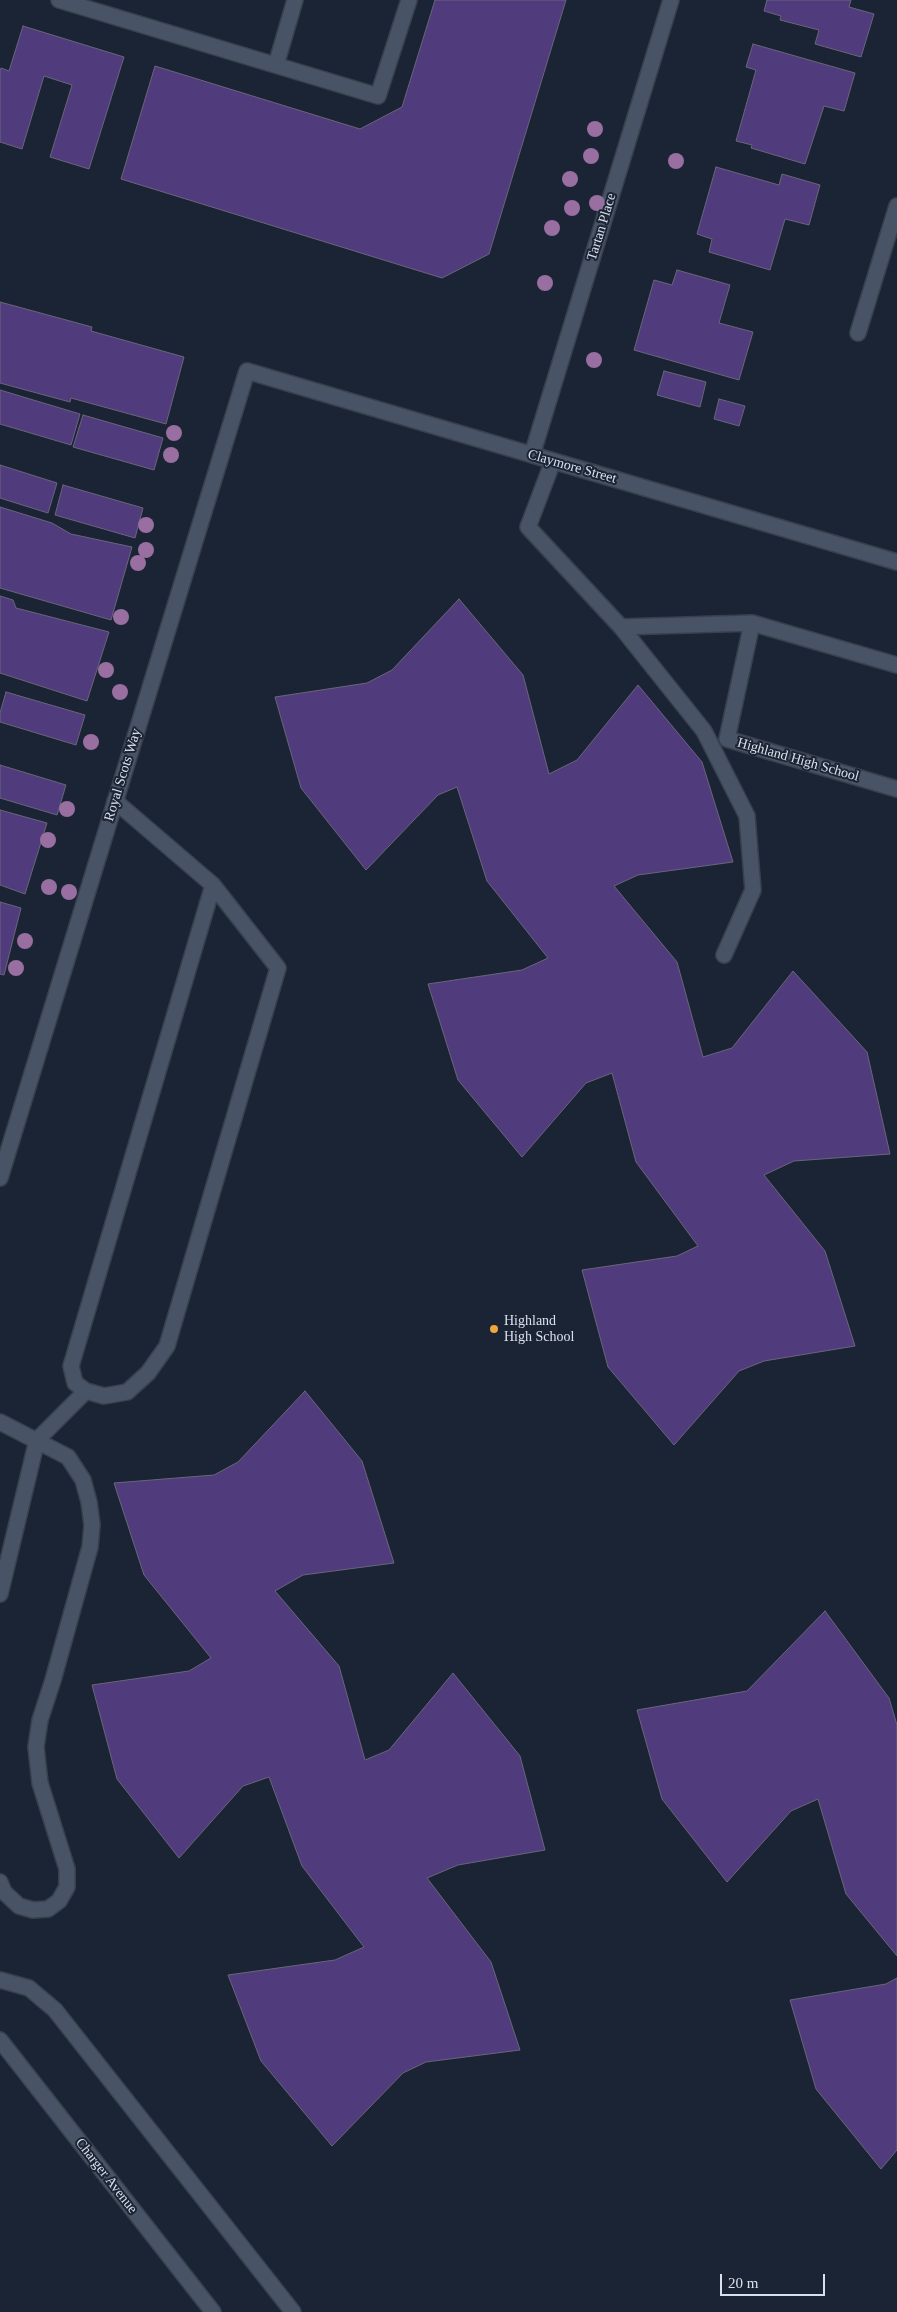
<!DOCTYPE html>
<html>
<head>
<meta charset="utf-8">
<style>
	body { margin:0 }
	#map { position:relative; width:897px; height:2312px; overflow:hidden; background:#1b2434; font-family:Georgia,serif }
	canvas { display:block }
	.scale { position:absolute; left:720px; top:2274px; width:105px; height:22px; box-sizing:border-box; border:2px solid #dae0eb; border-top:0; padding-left:6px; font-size:15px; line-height:18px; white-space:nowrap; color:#dae0eb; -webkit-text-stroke:4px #1b2434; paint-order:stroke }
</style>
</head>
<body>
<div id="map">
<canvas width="897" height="2312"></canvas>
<div class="scale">20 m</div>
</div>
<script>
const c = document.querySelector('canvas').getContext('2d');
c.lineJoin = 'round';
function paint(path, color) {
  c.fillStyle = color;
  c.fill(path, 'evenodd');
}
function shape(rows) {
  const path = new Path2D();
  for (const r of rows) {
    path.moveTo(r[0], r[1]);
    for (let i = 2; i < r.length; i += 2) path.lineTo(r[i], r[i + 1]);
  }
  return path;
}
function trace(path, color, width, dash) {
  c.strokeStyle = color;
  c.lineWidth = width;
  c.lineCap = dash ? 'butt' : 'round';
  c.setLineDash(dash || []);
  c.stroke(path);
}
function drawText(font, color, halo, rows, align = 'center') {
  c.font = font + ' Georgia,serif';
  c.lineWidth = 4;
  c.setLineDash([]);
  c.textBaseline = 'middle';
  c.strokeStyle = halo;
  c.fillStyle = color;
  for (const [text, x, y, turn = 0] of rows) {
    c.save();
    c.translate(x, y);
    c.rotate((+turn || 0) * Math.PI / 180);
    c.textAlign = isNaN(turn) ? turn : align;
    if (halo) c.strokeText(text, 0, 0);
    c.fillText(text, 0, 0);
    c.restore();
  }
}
const building = shape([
	[435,0,566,0,489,254,442,278,121,179,155,66,360,129,402,107,435,0],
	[767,0,851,0,849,7,874,14,861,57,815,44,819,30,780,20,781,16,764,11,767,0],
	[23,26,124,57,89,169,50,157,72,85,44,76,22,149,0,142,0,70,1,68,9,71,23,26],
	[753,44,855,73,844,111,824,106,805,164,751,148,752,145,736,141,756,70,746,67,753,44],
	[716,167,779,185,782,174,820,185,809,225,785,219,770,270,709,252,712,239,697,234,716,167],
	[677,270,730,285,719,323,753,332,739,380,634,350,654,280,672,285,677,270],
	[0,302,92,327,91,331,184,357,166,424,71,398,70,402,0,383,0,302],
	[664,371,706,382,700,407,657,395,664,371],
	[0,390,80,414,71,445,0,424,0,390],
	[719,399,745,406,739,426,714,419,719,399],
	[83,415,163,438,154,470,73,447,83,415],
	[0,465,57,483,48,513,0,498,0,465],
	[63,485,143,508,135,538,55,515,63,485],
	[0,507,52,523,71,534,132,547,111,620,0,588,0,507],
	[0,596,13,600,16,608,109,632,87,701,0,673,0,596],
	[459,599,523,675,549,774,577,760,638,685,702,762,733,862,638,875,614,886,677,962,703,1057,732,1048,793,971,867,1052,890,1154,794,1161,764,1175,825,1251,855,1346,764,1361,739,1371,674,1445,608,1367,582,1270,677,1256,698,1246,636,1162,612,1073,586,1083,522,1157,458,1080,428,984,522,970,548,958,487,881,457,787,438,795,366,870,301,788,275,697,367,683,392,670,459,599],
	[6,692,85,715,76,745,0,722,0,713,6,692],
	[0,765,66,785,57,815,0,798,0,765],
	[0,810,47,823,25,894,0,885,0,810],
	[0,902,21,908,4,975,0,974,0,902],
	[305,1391,362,1461,394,1563,303,1575,275,1591,339,1666,365,1760,389,1750,453,1673,520,1756,545,1850,458,1865,427,1878,491,1962,520,2050,426,2062,403,2073,332,2146,261,2061,228,1975,335,1960,364,1947,302,1866,269,1777,243,1786,179,1858,117,1779,92,1685,189,1671,211,1658,144,1575,114,1483,214,1475,238,1462,305,1391],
	[825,1611,889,1698,897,1725,897,1956,846,1894,818,1799,791,1811,727,1882,662,1799,637,1710,747,1691,825,1611],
	[897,1978,897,2150,881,2169,816,2089,790,2000,886,1984,897,1978]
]);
const lane = shape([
	[59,0,378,96,409,0],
	[276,65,295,0],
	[553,461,528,527,621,627,704,731,747,816,753,890,724,955],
	[752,623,727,739,897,789],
	[621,627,752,623,897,665],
	[115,801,213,885,71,1366,75,1383,86,1391,104,1396,127,1392,148,1373,167,1346,278,968,213,885],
	[0,1422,68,1457,83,1480,89,1502,92,1525,90,1547,53,1680,40,1720,36,1747,40,1783,67,1869,67,1887,59,1901,48,1909,33,1910,19,1906,4,1892,0,1882],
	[0,1594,37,1440,86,1391],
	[0,1980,29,1988,55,2010,293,2312]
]);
const street = shape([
	[858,333,897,206],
	[532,455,671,0],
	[0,1178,247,371,897,562],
	[0,2040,213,2312]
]);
const trees = [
	[595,129],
	[591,156],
	[676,161],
	[570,179],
	[597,203],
	[572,208],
	[552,228],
	[545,283],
	[594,360],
	[174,433],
	[171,455],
	[146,525],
	[146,550],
	[138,563],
	[121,617],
	[106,670],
	[120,692],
	[91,742],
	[67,809],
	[48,840],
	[49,887],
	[69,892],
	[25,941],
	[16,968]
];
const markers = [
	[494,1329,5,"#f0a63f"]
];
const streetNames = [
	["Tartan Place",602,227,-73],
	["Claymore Street",572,467,16],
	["Highland High School",798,760,16],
	["Royal Scots Way",123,775,-73],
	["Charger Avenue",106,2176,52]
];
const poiNames = [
	["Highland",504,1321],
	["High School",504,1337]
];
paint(building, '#503c7c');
trace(building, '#6a657a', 1);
trace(lane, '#39404d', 18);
trace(street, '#39404d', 18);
trace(lane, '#485365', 15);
trace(street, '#485365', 15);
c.fillStyle = '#986fa0';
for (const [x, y] of trees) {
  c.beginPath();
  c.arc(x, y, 8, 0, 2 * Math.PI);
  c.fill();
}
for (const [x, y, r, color] of markers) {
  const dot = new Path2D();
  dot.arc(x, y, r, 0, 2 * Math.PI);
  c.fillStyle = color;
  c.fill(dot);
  trace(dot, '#1b2434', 2);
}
drawText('14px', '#dae0eb', '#1b2434', streetNames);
drawText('14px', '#dae0eb', '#1b2434', poiNames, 'left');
</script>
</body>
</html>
